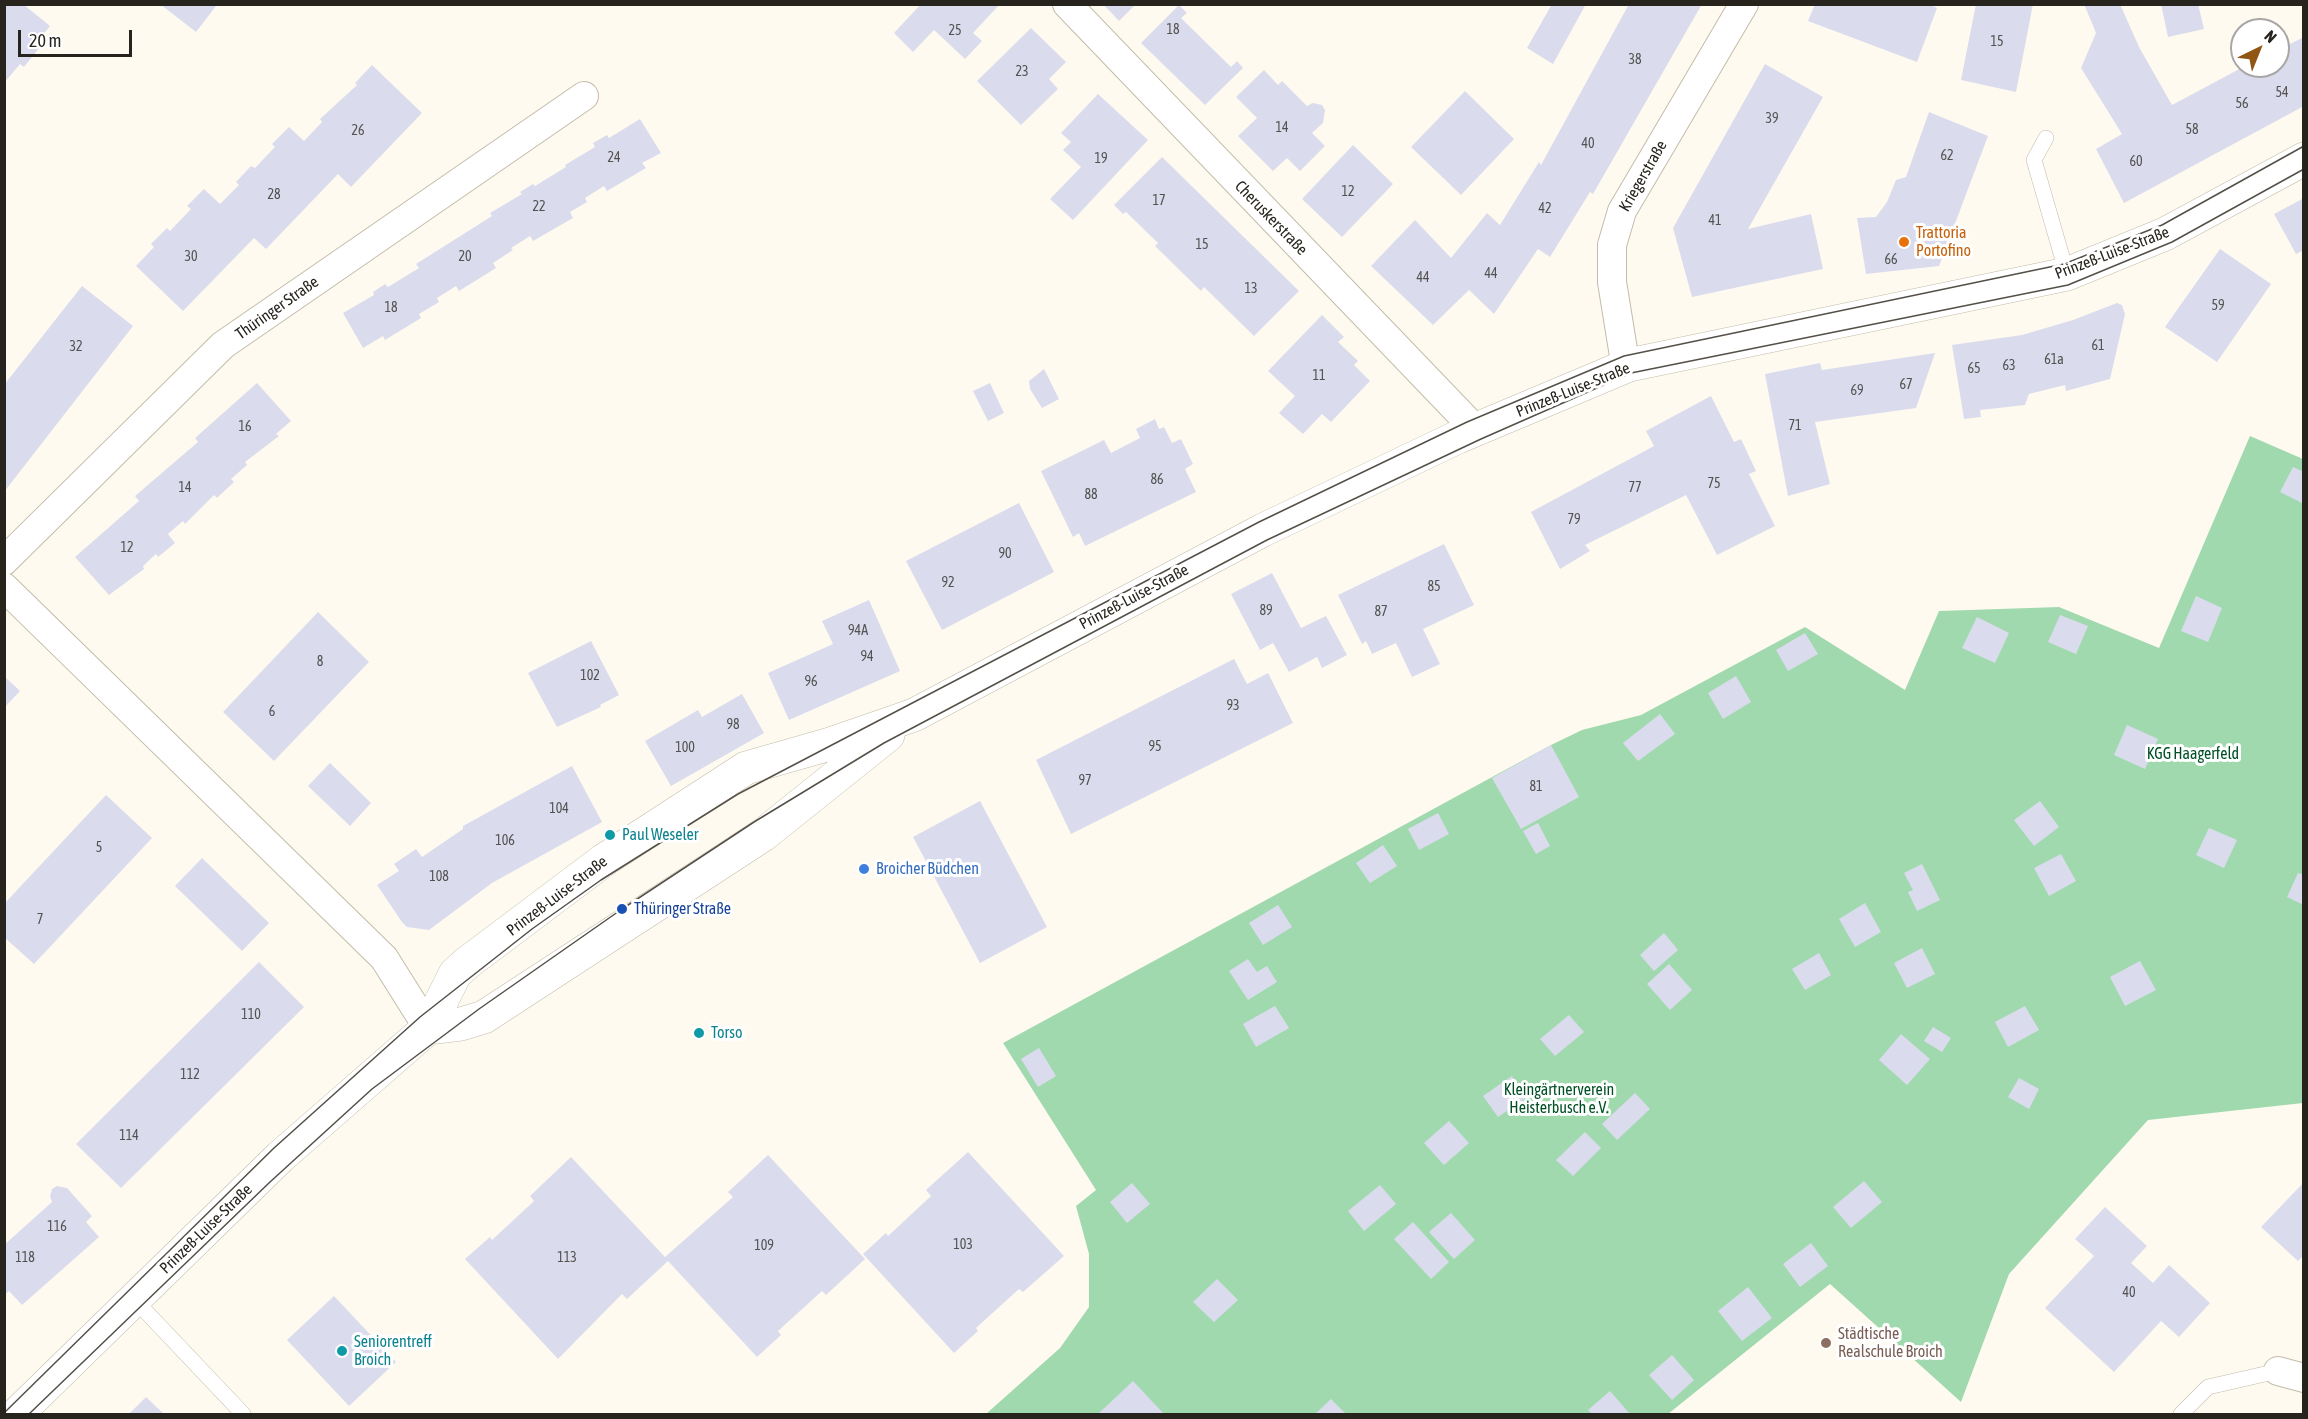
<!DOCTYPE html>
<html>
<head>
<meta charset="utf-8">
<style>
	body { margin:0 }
	#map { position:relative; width:2308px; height:1419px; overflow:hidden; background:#fffaef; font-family:"Asap Condensed",sans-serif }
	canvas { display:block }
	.frame { position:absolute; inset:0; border:6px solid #27241d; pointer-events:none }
	.north { position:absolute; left:2230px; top:18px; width:60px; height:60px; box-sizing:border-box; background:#fff; border:2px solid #a9a7a5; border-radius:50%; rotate:43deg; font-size:16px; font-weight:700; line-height:24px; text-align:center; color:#27241d }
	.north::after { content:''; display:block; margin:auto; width:21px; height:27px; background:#905611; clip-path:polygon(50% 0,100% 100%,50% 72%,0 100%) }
	.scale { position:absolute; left:18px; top:30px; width:114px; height:27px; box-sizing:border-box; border:3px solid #27241d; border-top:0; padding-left:8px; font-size:18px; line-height:21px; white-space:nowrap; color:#27241d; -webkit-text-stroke:4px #fff; paint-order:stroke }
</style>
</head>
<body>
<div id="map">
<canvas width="2308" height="1419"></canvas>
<div class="frame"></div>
<div class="north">N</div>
<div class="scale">20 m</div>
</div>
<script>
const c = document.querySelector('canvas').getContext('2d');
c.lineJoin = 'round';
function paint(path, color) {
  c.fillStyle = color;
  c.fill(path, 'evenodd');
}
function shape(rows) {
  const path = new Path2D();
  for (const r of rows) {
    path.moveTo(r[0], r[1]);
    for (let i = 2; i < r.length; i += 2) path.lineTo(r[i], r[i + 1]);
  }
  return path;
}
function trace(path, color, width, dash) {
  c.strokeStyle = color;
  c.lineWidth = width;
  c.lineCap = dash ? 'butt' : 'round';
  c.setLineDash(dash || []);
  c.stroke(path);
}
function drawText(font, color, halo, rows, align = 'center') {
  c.font = font + ' "Asap Condensed",sans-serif';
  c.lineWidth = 6;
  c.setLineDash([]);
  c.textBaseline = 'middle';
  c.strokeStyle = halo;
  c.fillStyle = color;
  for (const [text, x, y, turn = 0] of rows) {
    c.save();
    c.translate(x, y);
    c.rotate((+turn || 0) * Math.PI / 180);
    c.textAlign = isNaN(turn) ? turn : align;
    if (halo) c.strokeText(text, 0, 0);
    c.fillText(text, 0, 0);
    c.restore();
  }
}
const green = shape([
	[2250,436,2303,459,2303,1103,2148,1120,2009,1274,1961,1402,1830,1284,1668,1414,986,1414,1060,1348,1089,1307,1089,1254,1076,1206,1096,1190,1003,1043,1551,745,1582,730,1641,715,1805,627,1905,690,1939,611,2059,607,2159,648]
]);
const building = shape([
	[4,4,23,4,50,26,35,45,39,48,24,67,20,64,4,83],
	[160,4,214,4,216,6,196,32],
	[921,4,1000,4,973,33,982,41,965,59,934,30,913,52,894,33],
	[1103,4,1136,4,1119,21],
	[1552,4,1586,4,1553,64,1527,48],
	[1629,4,1702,4,1593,194,1590,192,1550,257,1538,249,1494,314,1469,290,1433,325,1371,266,1415,220,1451,258,1487,213,1500,225,1539,162,1541,165],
	[1815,4,1928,4,1937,8,1917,62,1808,21],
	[1976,4,2033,4,2016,92,1961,80],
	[2084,4,2120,4,2139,47,2172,105,2245,66,2278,66,2278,50,2304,37,2304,106,2124,203,2096,149,2122,134,2081,68,2096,33],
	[2161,4,2198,4,2204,29,2168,37],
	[1179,5,1187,13,1181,18,1231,67,1237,61,1243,68,1205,105,1141,43],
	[1031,28,1066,62,1049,79,1058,89,1021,125,977,81],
	[1765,64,1823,97,1748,229,1811,214,1823,269,1692,297,1673,228],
	[372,65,422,113,351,187,338,174,266,249,254,238,183,311,136,266,154,247,151,244,167,228,170,231,191,209,187,206,204,189,220,204,239,185,236,182,251,166,255,168,275,147,272,144,289,127,304,141,322,122,320,119,357,85,355,83],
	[1264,70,1278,85,1282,81,1307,106,1313,103,1322,105,1325,110,1323,123,1312,133,1325,146,1300,171,1287,158,1273,171,1238,136,1257,118,1236,97],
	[1465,91,1514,139,1461,195,1411,147],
	[1098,94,1148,140,1073,220,1050,199,1081,167,1063,150,1071,142,1061,133],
	[1929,112,1988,136,1939,266,1866,274,1857,218,1876,217,1887,202,1896,180,1906,177],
	[640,119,661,153,642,163,646,168,607,191,604,186,585,198,587,202,570,212,573,218,533,241,530,236,511,248,513,250,493,263,496,268,459,291,456,286,437,298,439,302,419,314,421,318,385,340,383,336,363,348,343,313,374,295,373,292,385,284,388,287,419,268,416,264,492,216,490,213,522,194,520,192,533,184,535,186,566,167,565,165,595,147,593,143,607,135,609,138],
	[1353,145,1393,184,1342,237,1302,199],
	[1162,157,1299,291,1254,336,1204,287,1201,291,1155,246,1158,243,1126,212,1123,214,1114,205],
	[2304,198,2304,250,2296,254,2274,214],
	[2220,249,2271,284,2217,362,2165,327],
	[82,286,133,326,4,492,4,385],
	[2117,303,2122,305,2125,314,2110,379,2066,391,2065,385,2029,394,2025,405,1980,410,1981,417,1964,419,1952,345,2022,335,2073,320],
	[1322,315,1344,337,1338,342,1358,361,1354,365,1370,381,1331,422,1322,414,1303,434,1279,413,1295,396,1268,371],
	[1935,353,1916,408,1815,422,1830,484,1788,496,1765,374,1820,363,1822,370],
	[1044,369,1059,399,1042,408,1030,389,1029,381],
	[257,383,291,421,276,434,279,436,245,462,247,465,231,479,234,482,217,498,214,495,185,524,183,521,168,534,175,543,158,557,156,554,143,566,144,569,109,595,75,557,139,501,135,496,198,442,195,438],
	[990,383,1004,413,988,421,973,391],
	[1711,396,1734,442,1741,439,1756,471,1749,474,1775,526,1717,555,1686,495,1585,545,1590,551,1560,569,1531,512,1654,446,1646,431],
	[1155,419,1159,429,1164,427,1172,443,1181,439,1193,464,1185,469,1196,492,1085,546,1079,533,1073,537,1041,471,1104,440,1111,453,1140,438,1136,429],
	[2293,467,2304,472,2304,504,2280,492],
	[1019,503,1054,572,942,630,906,561],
	[1444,544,1474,605,1423,629,1440,664,1412,677,1396,643,1372,654,1366,641,1362,644,1338,595],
	[1272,573,1301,628,1326,616,1347,655,1322,668,1317,657,1289,672,1273,643,1260,650,1231,594],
	[2196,596,2222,608,2208,642,2181,631],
	[869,600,900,671,789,720,768,673,833,644,822,621],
	[318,612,369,662,274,761,223,712],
	[2060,615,2088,626,2076,654,2048,642],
	[1977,617,2009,633,1995,663,1962,648],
	[1805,633,1818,654,1788,671,1776,650],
	[591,641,619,695,600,705,601,707,557,727,528,673],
	[1234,659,1247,684,1268,673,1293,723,1071,834,1036,760],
	[4,676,20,691,4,708],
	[1736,676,1751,702,1723,719,1708,693],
	[742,694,764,733,671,786,645,741,698,710,702,717],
	[1660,714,1675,734,1638,761,1623,743],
	[2127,725,2158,739,2145,769,2114,755],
	[1551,745,1579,797,1521,829,1492,778],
	[330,763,371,803,350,826,308,786],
	[572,766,602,822,492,883,429,930,407,927,402,922,377,885,399,871,394,864,416,849,422,857,463,829,463,826],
	[106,795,152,838,34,964,4,937,4,904],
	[980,801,1047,927,980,963,913,837],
	[2040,801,2059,827,2034,846,2014,820],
	[1438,813,1449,834,1419,850,1408,829],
	[1538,823,1550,846,1536,854,1523,831],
	[2209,828,2237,840,2224,868,2196,855],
	[1383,845,1397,866,1370,883,1356,863],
	[2061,854,2076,881,2049,896,2034,868],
	[202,858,269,923,242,951,175,886],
	[1922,864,1940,900,1917,911,1908,892,1913,890,1904,873],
	[2298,873,2304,875,2304,905,2287,897],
	[1865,903,1881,932,1855,947,1839,919],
	[1278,905,1292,927,1263,945,1249,923],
	[1664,933,1678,950,1654,971,1640,955],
	[1922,948,1935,974,1907,988,1894,963],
	[1819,953,1831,975,1805,990,1792,969],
	[1248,959,1257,972,1267,966,1277,982,1248,1000,1229,971],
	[2140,961,2156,990,2125,1006,2110,977],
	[259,962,304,1007,121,1188,76,1144],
	[1669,964,1692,990,1670,1010,1647,984],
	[1275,1006,1289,1028,1256,1047,1243,1024],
	[2025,1006,2039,1030,2008,1047,1995,1022],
	[1569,1015,1584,1032,1555,1056,1540,1039],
	[1933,1027,1951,1038,1942,1052,1924,1041],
	[1901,1034,1930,1059,1907,1085,1879,1060],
	[1039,1048,1056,1076,1038,1087,1021,1059],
	[1512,1076,1526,1098,1498,1117,1483,1096],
	[2019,1078,2039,1089,2029,1109,2008,1097],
	[1635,1093,1650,1109,1617,1140,1602,1124],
	[1449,1121,1469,1143,1444,1165,1424,1143],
	[1585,1132,1601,1148,1573,1176,1556,1160],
	[968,1152,1064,1256,1023,1292,1019,1289,976,1328,978,1331,954,1353,863,1254,886,1233,888,1236,931,1196,926,1190],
	[768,1155,865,1259,826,1295,822,1291,778,1331,781,1335,757,1357,668,1261,627,1299,622,1294,558,1359,465,1259,490,1237,492,1240,534,1201,530,1196,571,1157,665,1257,733,1197,728,1192],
	[1864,1181,1882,1202,1851,1228,1833,1207],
	[2304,1182,2304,1255,2298,1261,2261,1227],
	[1132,1183,1150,1204,1127,1223,1110,1202],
	[1380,1185,1396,1204,1364,1231,1348,1211],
	[57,1186,67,1188,92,1216,86,1222,99,1237,22,1305,9,1291,4,1295,4,1245,52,1202,50,1196,52,1189],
	[2105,1207,2147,1246,2131,1263,2153,1283,2169,1265,2210,1303,2179,1337,2161,1321,2114,1372,2045,1308,2094,1256,2075,1239],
	[1451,1213,1475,1240,1454,1259,1429,1232],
	[1413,1222,1449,1262,1431,1279,1394,1239],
	[1811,1243,1828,1266,1800,1287,1783,1264],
	[1217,1279,1238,1300,1214,1322,1193,1302],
	[1748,1287,1772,1318,1742,1341,1718,1311],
	[334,1296,396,1362,349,1406,287,1340],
	[1672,1355,1694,1380,1672,1400,1649,1375],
	[1133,1381,1164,1414,1098,1414],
	[1610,1391,1630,1414,1592,1414,1588,1410],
	[146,1397,164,1414,129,1414],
	[1331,1399,1346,1414,1315,1414]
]);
const service = shape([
	[2046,138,2034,160,2067,274],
	[134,1299,243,1414],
	[2181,1414,2208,1387,2278,1371]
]);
const minor = shape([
	[1067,4,1476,430],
	[1629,365,1624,356,1612,282,1612,245,1622,211,1744,4],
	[4,561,223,345,584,96],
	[4,587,384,958,428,1028],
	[2278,1371,2304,1378]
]);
const secondary = shape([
	[428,1028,461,1024,484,1017,763,835,888,735],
	[17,1414,280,1157,428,1028,455,974,467,963,604,860,746,768,830,744,914,715,1263,530,1458,437,1629,365,2067,274,2165,234,2304,159]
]);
const tram = shape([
	[4,1413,274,1148,420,1017,532,929,601,880,738,794,1259,522,1467,422,1624,356,2064,264,2162,225,2304,146],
	[29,1414,270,1182,372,1089,479,1009,622,909,754,822,884,743,1267,540,1481,439,1631,373,2068,285,2172,242,2304,169]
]);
const markers = [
	[1904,242,6,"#e8710a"],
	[610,835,6,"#0f9aa8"],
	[864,869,6,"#3f7fe0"],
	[622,909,6,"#1a4fb4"],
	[699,1033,6,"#0f9aa8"],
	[1826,1343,6,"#8d6e63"],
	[342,1351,6,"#0f9aa8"]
];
const numberNames = [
	["18",1173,30],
	["25",955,31],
	["15",1997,42],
	["38",1635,60],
	["23",1022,72],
	["54",2282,93],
	["56",2242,104],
	["39",1772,119],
	["14",1282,128],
	["58",2192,130],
	["26",358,131],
	["40",1588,144],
	["62",1947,156],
	["24",614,158],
	["19",1101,159],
	["60",2136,162],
	["12",1348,192],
	["28",274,195],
	["17",1159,201],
	["22",539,207],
	["42",1545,209],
	["41",1715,221],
	["15",1202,245],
	["30",191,257],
	["20",465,257],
	["66",1891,260],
	["44",1491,274],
	["44",1423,278],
	["13",1251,289],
	["59",2218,306],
	["18",391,308],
	["61",2098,346],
	["32",76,347],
	["61a",2054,360],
	["63",2009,366],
	["65",1974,369],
	["11",1319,376],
	["67",1906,385],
	["69",1857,391],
	["71",1795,426],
	["16",245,427],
	["86",1157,480],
	["75",1714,484],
	["14",185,488],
	["77",1635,488],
	["88",1091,495],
	["79",1574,520],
	["12",127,548],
	["90",1005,554],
	["92",948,583],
	["85",1434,587],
	["89",1266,611],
	["87",1381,612],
	["94A",858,631],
	["94",867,657],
	["8",320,662],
	["102",590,676],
	["96",811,682],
	["93",1233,706],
	["6",272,712],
	["98",733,725],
	["95",1155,747],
	["100",685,748],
	["97",1085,781],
	["81",1536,787],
	["104",559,809],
	["106",505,841],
	["5",99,848],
	["108",439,877],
	["7",40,920],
	["110",251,1015],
	["112",190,1075],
	["114",129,1136],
	["116",57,1227],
	["103",963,1245],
	["109",764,1246],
	["118",25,1258],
	["113",567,1258],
	["40",2129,1293]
];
const streetNames = [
	["Kriegerstraße",1643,176,-60],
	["Cheruskerstraße",1271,218,46],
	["Prinzeß-Luise-Straße",2112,253,-21],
	["Thüringer Straße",277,308,-35],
	["Prinzeß-Luise-Straße",1573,390,-22],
	["Prinzeß-Luise-Straße",1134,597,-28],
	["Prinzeß-Luise-Straße",557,896,-37],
	["Prinzeß-Luise-Straße",206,1229,-44]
];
const foodNames = [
	["Trattoria",1916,233],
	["Portofino",1916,251]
];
const parkNames = [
	["KGG Haagerfeld",2193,754],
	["Kleingärtnerverein",1559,1090],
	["Heisterbusch e.V.",1559,1108]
];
const cultureNames = [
	["Paul Weseler",622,835],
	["Torso",711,1033],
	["Seniorentreff",354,1342],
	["Broich",354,1360]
];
const shopNames = [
	["Broicher Büdchen",876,869]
];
const transitNames = [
	["Thüringer Straße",634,909]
];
const educationNames = [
	["Städtische",1838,1334],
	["Realschule Broich",1838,1352]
];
paint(green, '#a1d9af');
paint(building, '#dadcee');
trace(service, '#c3bcaa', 16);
trace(minor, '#c3bcaa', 30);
trace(secondary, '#c3bcaa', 34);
trace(service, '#fff', 15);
trace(minor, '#fff', 28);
trace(secondary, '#fff', 33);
trace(tram, '#545048', 1.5);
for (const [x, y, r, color] of markers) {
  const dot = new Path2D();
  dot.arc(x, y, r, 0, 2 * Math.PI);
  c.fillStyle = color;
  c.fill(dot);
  trace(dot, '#fff', 2);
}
drawText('14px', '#545251', null, numberNames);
drawText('16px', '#27241d', '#fff', streetNames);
drawText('16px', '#c56008', '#fff', foodNames, 'left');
drawText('16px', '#005025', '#fff', parkNames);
drawText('16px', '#0d838f', '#fff', cultureNames, 'left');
drawText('16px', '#366cbe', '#fff', shopNames, 'left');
drawText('16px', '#164399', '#fff', transitNames, 'left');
drawText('16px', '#785e54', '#fff', educationNames, 'left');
</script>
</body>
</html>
